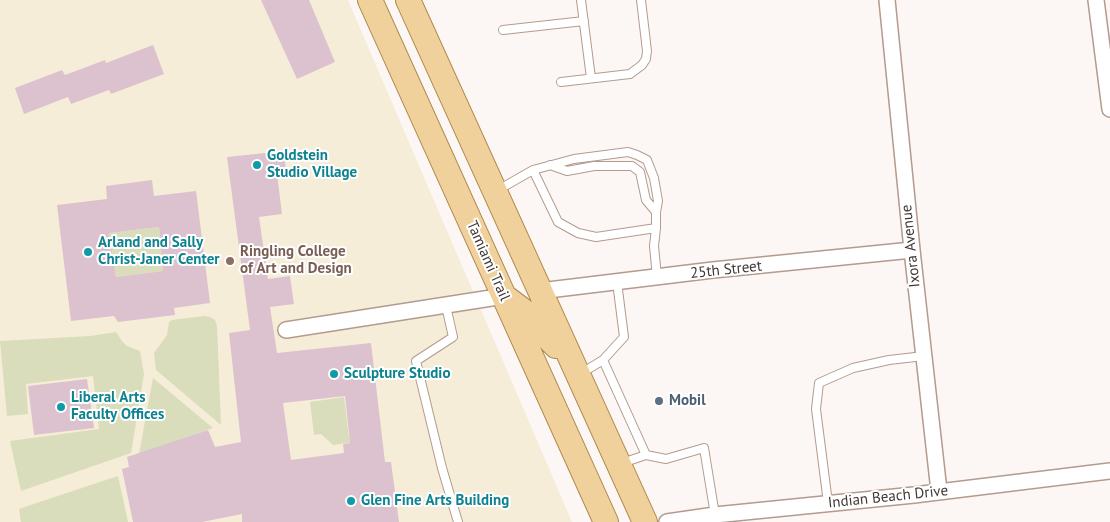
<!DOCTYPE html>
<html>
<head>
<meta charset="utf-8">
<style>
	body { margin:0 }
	canvas { display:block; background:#fcf7f4 }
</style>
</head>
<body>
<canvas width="1110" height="522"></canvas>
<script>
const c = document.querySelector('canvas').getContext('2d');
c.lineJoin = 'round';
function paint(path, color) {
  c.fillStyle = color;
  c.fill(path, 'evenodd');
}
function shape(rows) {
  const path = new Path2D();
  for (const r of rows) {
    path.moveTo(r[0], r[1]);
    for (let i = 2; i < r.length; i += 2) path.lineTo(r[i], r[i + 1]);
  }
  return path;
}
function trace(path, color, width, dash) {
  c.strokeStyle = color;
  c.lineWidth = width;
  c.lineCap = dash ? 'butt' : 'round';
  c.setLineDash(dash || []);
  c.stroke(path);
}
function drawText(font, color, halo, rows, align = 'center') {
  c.font = font + ' "PT Sans",sans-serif';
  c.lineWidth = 4;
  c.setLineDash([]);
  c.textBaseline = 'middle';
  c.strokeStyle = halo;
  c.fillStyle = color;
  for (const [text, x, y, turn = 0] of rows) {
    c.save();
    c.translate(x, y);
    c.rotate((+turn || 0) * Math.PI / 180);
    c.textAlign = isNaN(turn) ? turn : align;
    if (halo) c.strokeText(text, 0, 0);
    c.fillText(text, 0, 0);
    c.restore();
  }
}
const education = shape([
	[0,0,348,0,572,522,0,522]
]);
const green = shape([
	[159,227,163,271,116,277,109,233],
	[204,316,210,317,215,320,217,326,221,425,156,370,155,363,154,353,167,335,169,322,172,320],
	[116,332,122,341,127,346,140,351,144,374,131,453,21,491,10,441,99,429,93,376,26,384,28,414,7,416,0,341,90,336],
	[153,378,213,428,139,454],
	[344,397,349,438,373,436,361,441,333,445,321,434,314,435,310,402],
	[118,476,128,522,21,522,19,509]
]);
const building = shape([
	[261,0,309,0,335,62,297,79],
	[153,45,164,74,111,94,109,90,71,104,68,97,24,114,15,88,62,70,65,75,105,60,106,63],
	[284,151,286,173,277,174,282,214,259,217,268,279,290,276,294,304,270,307,277,353,371,343,385,462,391,462,399,522,242,522,242,514,202,522,133,522,122,469,129,467,127,457,208,430,215,447,241,442,229,333,250,330,227,157],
	[345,396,350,443,343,444,344,453,291,460,283,403],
	[152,180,154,196,196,191,210,303,174,308,175,315,118,322,114,316,71,321,57,205,107,199,106,186],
	[159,227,163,271,116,277,109,233],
	[87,379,94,428,34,435,28,386]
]);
const lane = shape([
	[581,0,591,78],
	[503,30,584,21],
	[561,82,630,74,642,65,646,59,647,51,641,0],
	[550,165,567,171,594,166,632,166,640,172,646,200,656,212],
	[498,190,533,170],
	[656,228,596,237,578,233,558,222,533,170,574,159,628,152,637,155,647,160,654,178,658,201,656,212,656,228,654,246,657,277],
	[446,306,453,337,416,361,442,468,458,522],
	[603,360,646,455,622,463],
	[580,374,603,360,624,337,617,282],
	[646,455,666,459,704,448,715,515],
	[828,503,816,409,819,383,853,368,889,360,924,356]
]);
const street = shape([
	[887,0,912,250,939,491],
	[1096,0,1110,109],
	[540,291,713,270,912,250],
	[286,330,504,296],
	[667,522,715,515,914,495,1110,471]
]);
const primary = shape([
	[370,0,606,522],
	[408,0,645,522],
	[505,297,533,318,546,336,556,346]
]);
const markers = [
	[257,165,5,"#0f9aa8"],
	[88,252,5,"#0f9aa8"],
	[230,261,5,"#8d6e63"],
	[334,374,5,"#0f9aa8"],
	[659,401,5,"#5c6f8a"],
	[61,407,5,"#0f9aa8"],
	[351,501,5,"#0f9aa8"]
];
const cultureNames = [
	["Goldstein",267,156],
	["Studio Village",267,173],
	["Arland and Sally",98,243],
	["Christ-Janer Center",98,260],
	["Sculpture Studio",344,374],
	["Liberal Arts",71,398],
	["Faculty Offices",71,415],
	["Glen Fine Arts Building",361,501]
];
const streetNames = [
	["Ixora Avenue",911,246,-96],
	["Tamiami Trail",488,261,66],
	["25th Street",726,270,-6],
	["Indian Beach Drive",888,497,-6]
];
const educationNames = [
	["Ringling College",240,252],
	["of Art and Design",240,269]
];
const serviceNames = [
	["Mobil",669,401]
];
paint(education, '#f6edd8');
paint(green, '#d9ddbb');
paint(building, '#dcc2ce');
trace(lane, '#b39b8f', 10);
trace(street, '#b39b8f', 18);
trace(primary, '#ae874b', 26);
trace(lane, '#fff', 8);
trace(street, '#fff', 15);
trace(primary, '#f1d19b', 24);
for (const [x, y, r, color] of markers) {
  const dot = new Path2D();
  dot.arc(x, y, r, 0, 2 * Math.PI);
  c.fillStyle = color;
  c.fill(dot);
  trace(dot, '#fff', 2);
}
drawText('bold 15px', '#0d838f', '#fff', cultureNames, 'left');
drawText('15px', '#413732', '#fff', streetNames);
drawText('bold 15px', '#785e54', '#fff', educationNames, 'left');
drawText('bold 15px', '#4e5e75', '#fff', serviceNames, 'left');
</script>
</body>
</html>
